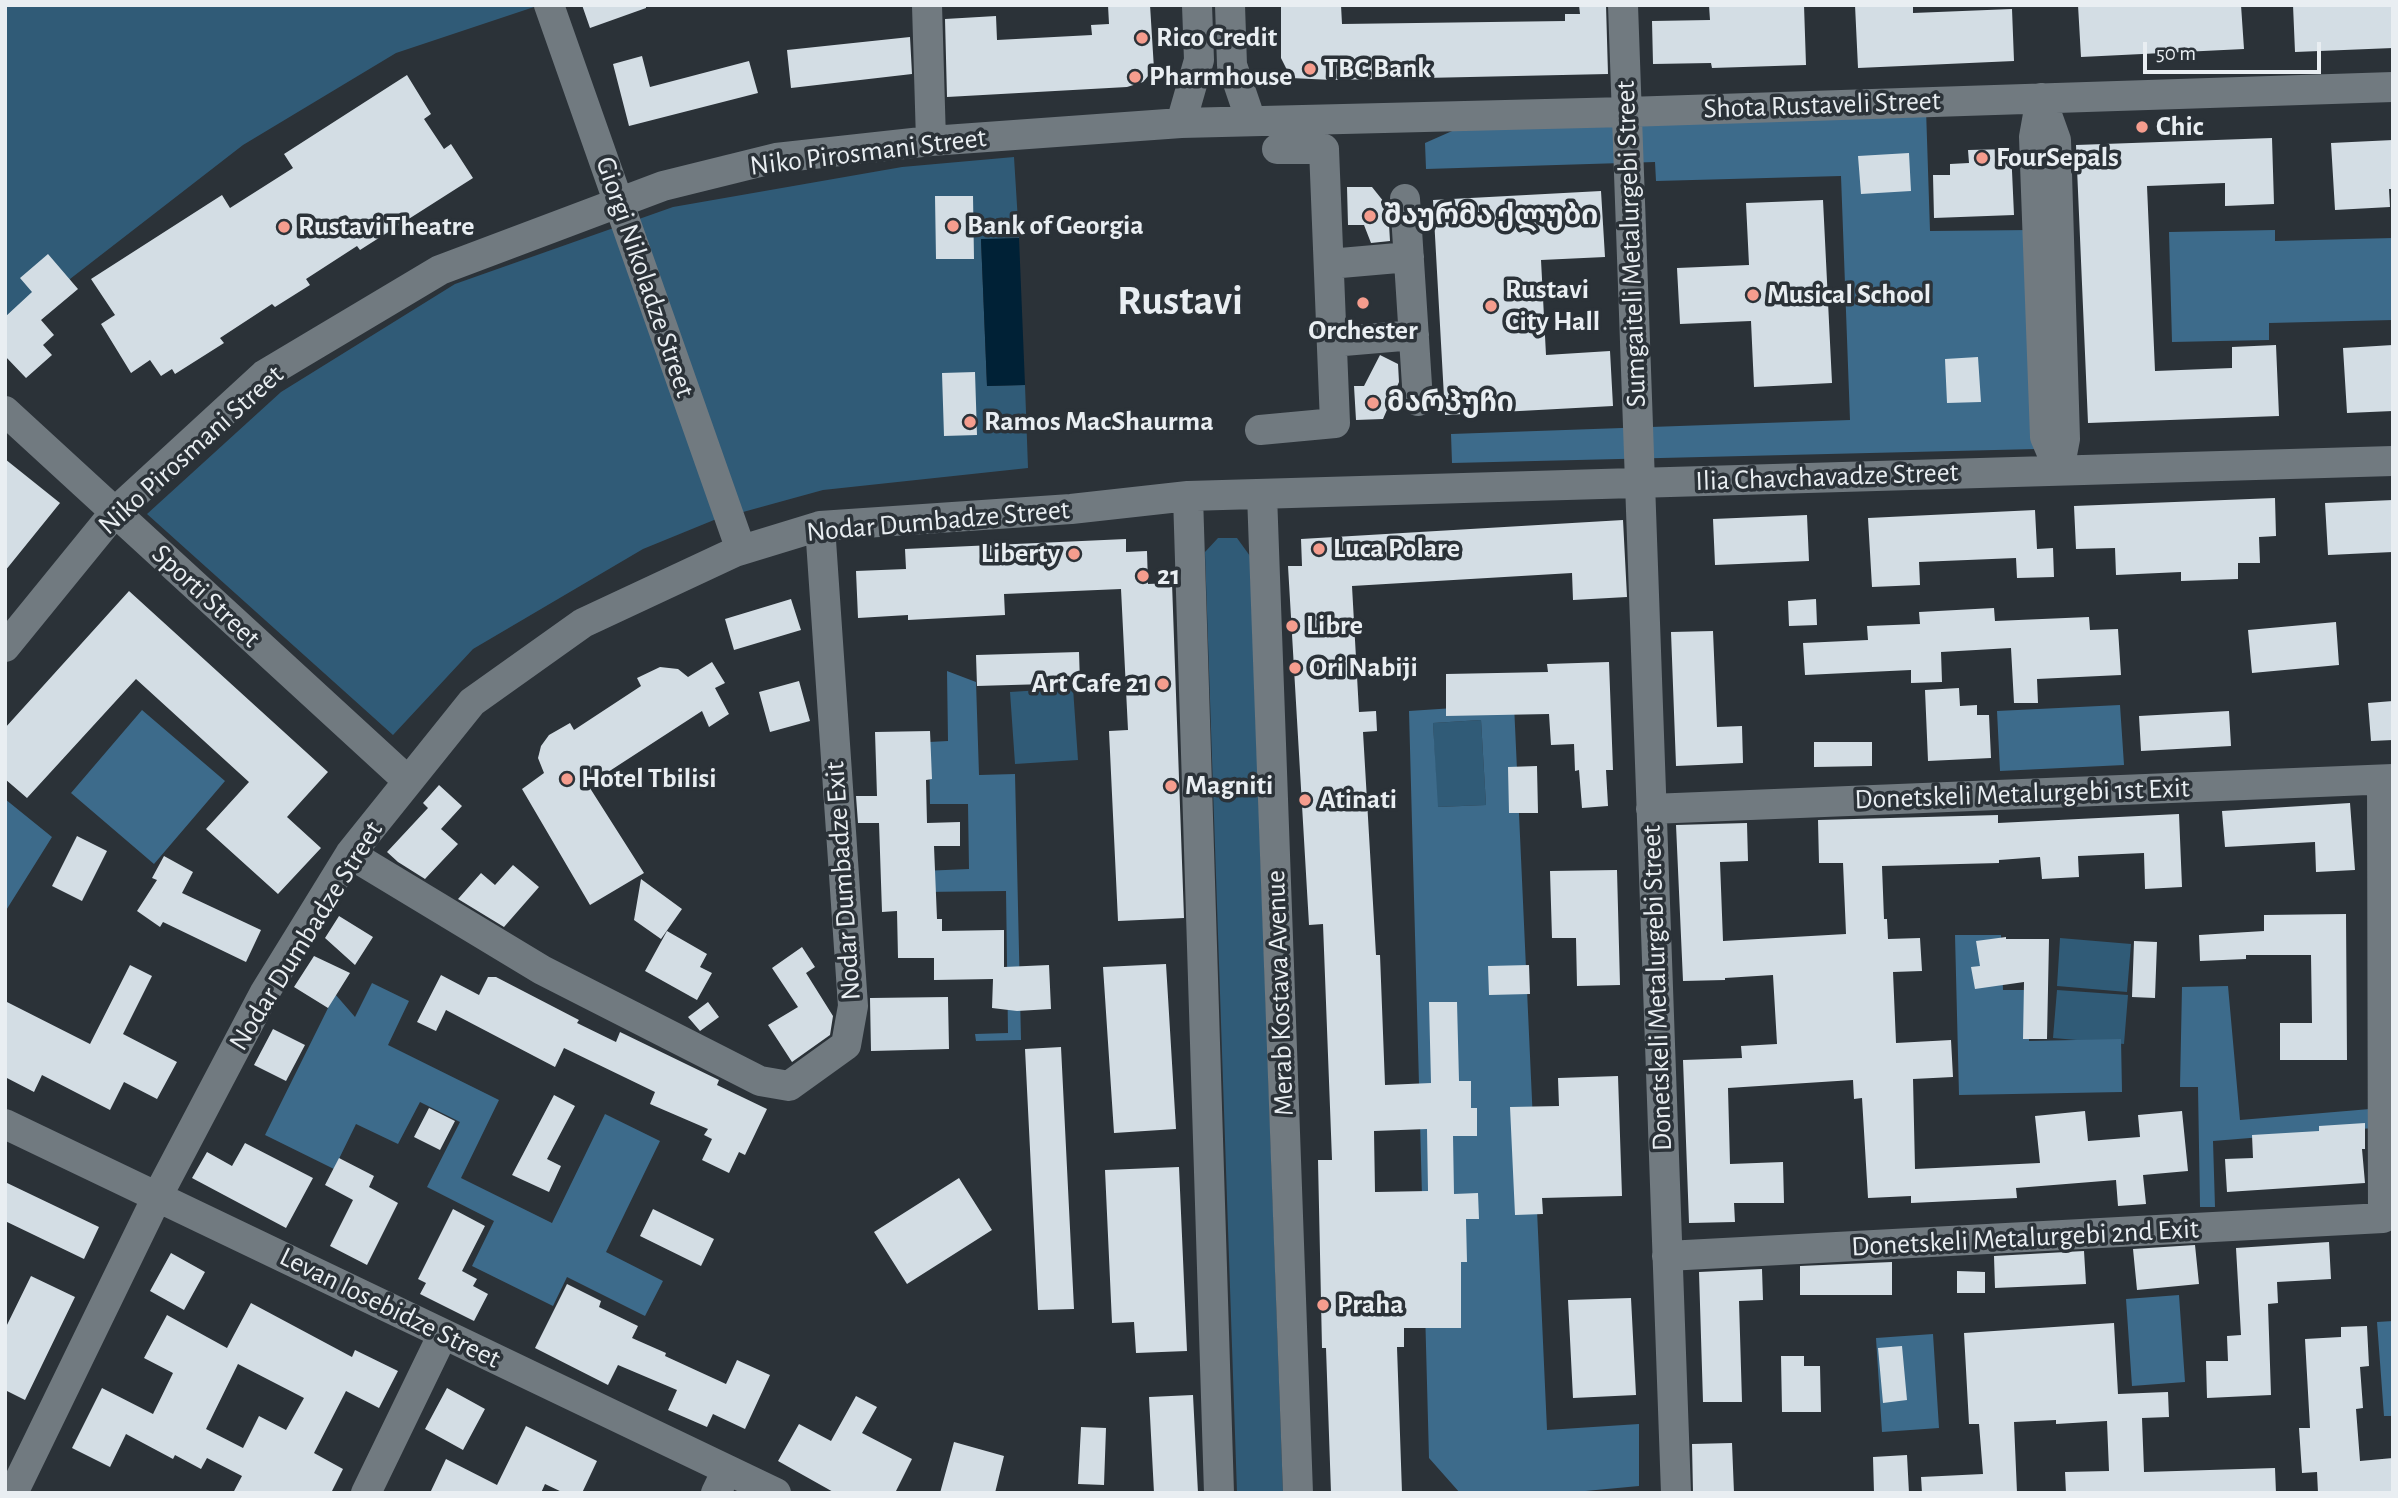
<!DOCTYPE html>
<html>
<head>
<meta charset="utf-8">
<style>
	body { margin:0 }
	#map { position:relative; width:2398px; height:1498px; overflow:hidden; background:#2b3238; font-family:"Alegreya Sans",sans-serif }
	canvas { display:block }
	.frame { position:absolute; inset:0; border:7px solid #e9eef2; pointer-events:none }
	.scale { position:absolute; left:2143px; top:42px; width:178px; height:32px; box-sizing:border-box; border:4px solid #e9eef2; border-top:0; padding-left:9px; font-size:21px; line-height:24px; white-space:nowrap; color:#e9eef2; -webkit-text-stroke:5px #2b3238; paint-order:stroke }
</style>
</head>
<body>
<div id="map">
<canvas width="2398" height="1498"></canvas>
<div class="frame"></div>
<div class="scale">50 m</div>
</div>
<script>
const c = document.querySelector('canvas').getContext('2d');
c.lineJoin = 'round';
function paint(path, color) {
  c.fillStyle = color;
  c.fill(path, 'evenodd');
}
function shape(rows) {
  const path = new Path2D();
  for (const r of rows) {
    path.moveTo(r[0], r[1]);
    for (let i = 2; i < r.length; i += 2) path.lineTo(r[i], r[i + 1]);
  }
  return path;
}
function trace(path, color, width, dash) {
  c.strokeStyle = color;
  c.lineWidth = width;
  c.lineCap = dash ? 'butt' : 'round';
  c.setLineDash(dash || []);
  c.stroke(path);
}
function drawText(font, color, halo, rows, align = 'center') {
  c.font = font + ' "Alegreya Sans","Noto Sans Georgian",sans-serif';
  c.lineWidth = 7;
  c.setLineDash([]);
  c.textBaseline = 'middle';
  c.strokeStyle = halo;
  c.fillStyle = color;
  for (const [text, x, y, turn = 0] of rows) {
    c.save();
    c.translate(x, y);
    c.rotate((+turn || 0) * Math.PI / 180);
    c.textAlign = isNaN(turn) ? turn : align;
    if (halo) c.strokeText(text, 0, 0);
    c.fillText(text, 0, 0);
    c.restore();
  }
}
const green = shape([
	[5,5,540,5,396,53,243,145,70,279,5,357],
	[1014,157,1019,238,981,240,987,386,1025,385,1028,468,823,490,714,520,643,549,473,649,393,735,147,514,281,392,455,284,673,207,902,167],
	[1218,538,1237,538,1250,556,1283,1493,1237,1493,1205,552],
	[1073,688,1078,760,1015,764,1010,692],
	[1481,720,1486,805,1437,807,1433,723],
	[2060,938,2131,944,2127,992,2057,986],
	[2057,990,2128,995,2124,1044,2053,1038]
]);
const forest = shape([
	[1926,109,1930,231,2032,230,2037,449,1452,463,1451,434,1850,420,1841,176,1656,181,1655,162,1426,169,1425,143,1468,124],
	[2275,230,2275,241,2393,238,2393,320,2269,323,2269,340,2172,342,2169,232],
	[947,671,976,682,979,775,1015,774,1021,1040,976,1041,975,1034,1008,1033,1006,891,922,892,922,871,969,869,968,804,930,804,929,742,948,741],
	[1514,704,1547,1430,1639,1424,1639,1486,1564,1493,1460,1493,1429,1458,1409,711],
	[1481,720,1486,805,1438,807,1433,723],
	[2120,705,2124,765,2000,771,1997,711],
	[142,710,225,781,154,864,71,793],
	[5,799,52,837,5,912],
	[1955,935,2001,935,2003,990,2028,990,2029,1041,2121,1039,2122,1092,1959,1095],
	[372,983,409,1001,388,1045,499,1100,461,1178,552,1223,605,1114,660,1141,606,1252,663,1281,645,1316,567,1277,553,1306,472,1266,494,1221,427,1187,460,1122,420,1102,398,1144,356,1124,334,1169,265,1135,335,994,355,1017],
	[2228,986,2240,1120,2370,1109,2373,1128,2213,1141,2215,1207,2200,1207,2198,1087,2180,1087,2182,987],
	[2179,1295,2185,1382,2132,1386,2126,1299],
	[2393,1321,2393,1416,2384,1416,2377,1322],
	[1933,1334,1939,1428,1882,1432,1876,1338]
]);
const water = shape([
	[1019,238,1025,385,987,386,981,239]
]);
const building = shape([
	[582,5,646,5,646,8,590,28],
	[1108,5,1150,5,1154,69,1143,82,1127,87,947,97,945,19,996,16,997,40,1092,35,1091,25,1109,24],
	[1281,5,1341,5,1342,24,1565,21,1565,14,1580,14,1579,5,1606,5,1608,74,1332,80,1291,78,1281,58],
	[1709,5,1804,5,1806,65,1712,68,1711,63,1653,64,1652,21,1710,20],
	[1855,5,1913,5,1913,13,2012,9,2014,61,1858,68],
	[2078,5,2241,5,2244,49,2081,57],
	[2293,5,2393,5,2393,48,2295,52],
	[910,37,912,74,791,88,787,50],
	[642,56,650,87,749,61,758,93,629,126,613,64],
	[407,75,431,114,424,119,444,149,451,144,473,178,360,250,357,246,306,279,310,285,275,307,272,304,220,338,224,343,175,374,172,369,161,376,150,360,131,373,101,324,115,315,91,279,222,195,230,208,293,168,284,154],
	[2272,138,2274,204,2225,206,2225,183,2147,186,2155,371,2232,368,2232,347,2276,345,2279,416,2088,423,2076,145],
	[2393,140,2393,189,2389,189,2390,207,2335,210,2331,143],
	[2011,149,2014,215,1934,218,1933,175,1950,175,1950,164,1969,163,1968,150],
	[1909,153,1911,191,1861,194,1858,156],
	[1347,187,1372,187,1388,207,1390,241,1371,243,1364,225,1348,225],
	[1601,191,1605,257,1541,260,1546,355,1610,351,1613,406,1445,415,1433,200],
	[935,196,973,196,974,259,936,259],
	[1823,200,1832,383,1754,387,1751,321,1680,324,1677,268,1749,265,1746,203],
	[48,254,78,289,41,320,54,335,43,345,52,355,26,378,5,356,5,317,32,292,20,278],
	[2393,345,2393,411,2347,413,2343,348],
	[1380,355,1398,364,1399,382,1383,419,1356,420,1354,386,1364,386],
	[1978,357,1981,402,1947,403,1945,359],
	[975,372,977,435,944,436,942,373],
	[5,459,60,503,5,571],
	[2275,498,2276,536,2259,537,2260,563,2238,563,2238,579,2181,581,2181,572,2116,575,2115,548,2076,549,2074,506],
	[2393,500,2393,552,2328,555,2325,503],
	[2035,510,2037,549,2053,548,2054,577,2017,578,2016,558,1919,562,1920,585,1872,587,1868,518],
	[1807,515,1809,561,1715,565,1713,519],
	[1623,520,1627,597,1573,600,1572,573,1352,586,1359,712,1376,711,1377,731,1363,732,1376,955,1380,955,1385,1085,1431,1083,1429,1002,1457,1002,1459,1081,1471,1081,1471,1108,1477,1108,1477,1136,1453,1136,1454,1194,1478,1193,1479,1219,1466,1219,1467,1262,1461,1262,1461,1328,1404,1328,1404,1347,1397,1347,1402,1493,1331,1493,1326,1348,1322,1348,1318,1160,1332,1160,1323,924,1309,925,1288,566,1302,566,1301,539],
	[1427,1129,1428,1191,1375,1192,1374,1131],
	[1126,539,1126,552,1147,551,1148,584,1172,583,1184,918,1118,921,1109,731,1128,730,1121,589,1004,594,1005,615,908,620,908,615,858,618,856,571,906,569,905,549],
	[129,591,328,772,287,817,321,848,278,894,206,829,249,782,136,679,27,798,5,779,5,728],
	[791,599,801,630,734,650,725,619],
	[1816,599,1817,625,1789,626,1788,601],
	[1994,608,1995,621,2089,617,2090,630,2118,629,2121,675,2037,679,2038,703,2014,703,2011,648,1941,652,1942,682,1911,683,1911,670,1805,675,1803,643,1868,640,1867,626,1920,624,1919,612],
	[2336,622,2339,665,2252,673,2248,630],
	[1713,631,1717,727,1742,726,1743,763,1676,766,1671,632],
	[1079,652,1080,683,977,686,976,655],
	[712,662,725,683,715,688,729,714,709,727,702,711,588,785,644,873,590,905,522,789,544,773,538,758,541,746,549,735,570,723,574,730,641,686,637,678,660,667,678,669,688,677],
	[1609,662,1613,770,1606,770,1608,806,1582,808,1579,770,1575,771,1574,744,1551,745,1549,714,1446,716,1446,674,1548,672,1547,664],
	[799,681,810,721,770,732,759,692],
	[1959,688,1960,706,1977,705,1977,715,1989,715,1991,758,1928,761,1925,690],
	[2393,701,2393,740,2371,741,2368,703],
	[2229,711,2231,746,2141,751,2139,716],
	[930,731,932,779,926,780,927,823,960,822,960,846,934,846,937,919,942,919,942,931,1004,930,1004,967,1049,965,1051,1009,1017,1011,992,1008,993,979,934,980,934,958,898,958,897,911,882,912,879,823,858,823,856,796,877,796,875,732],
	[1814,742,1872,742,1872,766,1814,767],
	[1537,766,1538,813,1509,813,1508,767],
	[439,785,462,806,441,829,458,844,425,879,398,862,387,852,428,808,423,803],
	[2350,803,2355,870,2316,872,2315,842,2225,847,2222,811],
	[2179,814,2182,887,2145,889,2144,853,2078,856,2079,877,2042,879,2040,857,1999,860,1999,863,1882,866,1884,919,1887,919,1888,939,1920,938,1922,971,1893,972,1896,1043,1951,1040,1953,1077,1913,1079,1915,1169,2040,1163,2035,1116,2085,1111,2088,1141,2140,1137,2138,1115,2182,1111,2188,1171,2143,1175,2146,1204,2118,1206,2116,1180,2016,1188,2017,1198,1911,1203,1911,1196,1868,1198,1862,1098,1854,1099,1853,1080,1728,1088,1730,1164,1783,1162,1784,1203,1734,1203,1735,1222,1689,1223,1683,1060,1742,1058,1741,1046,1777,1044,1773,975,1725,978,1725,980,1683,981,1676,825,1747,823,1748,861,1720,862,1723,941,1846,934,1843,863,1819,863,1818,820,1998,815,1998,823],
	[77,836,107,851,82,901,52,886],
	[164,856,193,872,182,893,261,930,246,962,163,922,160,927,137,911,157,880,152,878],
	[513,865,539,887,504,927,458,899,481,873,495,885],
	[1617,870,1620,985,1577,986,1576,938,1552,938,1550,871],
	[641,879,682,909,661,939,634,920],
	[2346,914,2347,1060,2280,1060,2280,1023,2312,1023,2311,955,2246,955,2246,959,2200,961,2199,935,2264,931,2264,915],
	[339,916,373,937,355,965,325,938],
	[667,931,707,954,700,967,712,973,697,1000,645,971],
	[2006,937,2006,939,2049,939,2047,1039,2023,1039,2024,982,1975,989,1971,967,1980,966,1976,941],
	[2134,941,2157,942,2155,998,2132,997],
	[802,947,815,967,806,973,833,1016,830,1035,792,1062,768,1025,798,1007,772,968],
	[314,956,350,973,328,1008,294,987],
	[1166,964,1176,1129,1114,1133,1103,967],
	[130,965,152,976,123,1034,177,1062,157,1099,124,1082,110,1110,42,1075,34,1092,5,1077,5,1001,90,1044],
	[1529,965,1530,994,1489,995,1488,966],
	[441,975,479,995,488,977,496,977,579,1020,577,1023,616,1042,620,1032,719,1080,717,1085,767,1109,745,1155,739,1152,729,1173,702,1160,712,1139,704,1135,708,1129,650,1104,655,1092,564,1048,555,1067,446,1010,436,1031,417,1022],
	[948,997,949,1049,871,1051,870,998],
	[708,1002,719,1017,700,1031,688,1017],
	[273,1029,305,1045,286,1081,254,1065],
	[1061,1047,1074,1309,1038,1310,1025,1049],
	[1618,1076,1622,1196,1542,1198,1543,1214,1515,1215,1510,1107,1559,1106,1558,1078],
	[554,1095,575,1106,547,1159,561,1166,549,1192,512,1175],
	[429,1108,455,1121,440,1150,414,1137],
	[2365,1123,2365,1149,2362,1149,2365,1183,2227,1192,2225,1159,2253,1158,2252,1135,2319,1131,2319,1126],
	[245,1143,313,1178,286,1228,192,1178,207,1152,232,1166],
	[339,1158,374,1176,369,1187,398,1203,367,1265,330,1246,353,1200,325,1185],
	[1179,1167,1187,1351,1136,1353,1134,1322,1112,1323,1105,1170],
	[959,1178,992,1230,907,1284,874,1232],
	[5,1182,99,1227,84,1259,5,1221],
	[453,1209,485,1226,462,1271,477,1279,473,1286,488,1294,474,1321,420,1294,426,1283,418,1279],
	[653,1209,714,1239,701,1266,640,1236],
	[2329,1242,2331,1279,2277,1282,2278,1303,2268,1304,2271,1395,2207,1398,2206,1361,2228,1361,2227,1336,2241,1335,2236,1248],
	[2195,1245,2199,1284,2137,1290,2133,1249],
	[2084,1251,2086,1284,1995,1288,1994,1256],
	[171,1253,205,1272,184,1310,150,1291],
	[1892,1262,1892,1295,1800,1295,1800,1266],
	[1762,1269,1763,1300,1739,1301,1742,1402,1703,1402,1699,1272],
	[1957,1271,1985,1272,1985,1293,1957,1293],
	[31,1276,75,1297,25,1400,5,1390,5,1329],
	[567,1284,601,1301,599,1307,638,1326,632,1338,666,1353,665,1356,726,1384,737,1360,770,1375,745,1429,713,1414,707,1427,668,1410,677,1390,618,1365,608,1385,535,1348],
	[1631,1298,1636,1395,1573,1398,1568,1300],
	[251,1303,352,1357,355,1350,398,1371,379,1408,346,1391,314,1453,343,1469,331,1493,233,1493,242,1476,207,1458,201,1469,175,1455,173,1459,126,1434,110,1467,72,1448,102,1388,153,1414,173,1373,144,1358,167,1315,227,1348],
	[238,1364,304,1398,286,1430,259,1416,243,1448,206,1429],
	[2114,1323,2118,1394,2168,1392,2169,1417,2142,1418,2144,1472,2275,1468,2276,1493,2066,1493,2065,1472,2109,1471,2107,1421,2056,1424,2056,1420,2014,1422,2017,1493,1922,1493,1921,1477,1983,1474,1979,1424,1969,1424,1964,1333],
	[2367,1326,2369,1366,2360,1367,2363,1408,2356,1409,2360,1461,2393,1458,2393,1493,2318,1493,2317,1472,2302,1473,2299,1428,2310,1428,2305,1339,2341,1337,2341,1327],
	[1902,1346,1907,1400,1883,1403,1878,1348],
	[1781,1356,1804,1356,1804,1366,1820,1366,1821,1412,1782,1412],
	[447,1388,485,1409,463,1450,425,1429],
	[1193,1395,1198,1493,1154,1493,1149,1397],
	[856,1396,877,1407,862,1433,912,1459,895,1493,835,1493,778,1461,799,1424,831,1441],
	[526,1426,597,1461,582,1493,564,1493,545,1484,541,1493,430,1493,446,1459,497,1485],
	[1081,1427,1106,1428,1104,1485,1078,1484],
	[954,1442,1004,1456,995,1493,940,1493],
	[1732,1443,1734,1493,1693,1493,1692,1444],
	[1907,1455,1909,1493,1874,1493,1873,1457]
]);
const minor = shape([
	[549,5,741,550],
	[927,5,931,141],
	[1230,5,1232,65,1251,121],
	[1623,5,1676,1493],
	[2041,98,2056,140,2065,439,2059,470,2045,437,2034,137,2041,98],
	[1181,123,1199,60,1197,5],
	[1405,199,1418,401],
	[1329,264,1409,257],
	[1332,342,1414,335],
	[5,411,408,781],
	[1260,430,1335,423,1324,149,1277,149],
	[1262,494,1298,1493],
	[1188,496,1219,1493],
	[5,647,115,512,264,375,440,270,663,186,776,158,931,141,1181,123,1627,112,2393,87],
	[1651,809,2393,779],
	[350,854,542,970,760,1081,789,1086,846,1045,853,1006,820,526],
	[5,1124,776,1493],
	[1667,1256,2383,1218,2382,780],
	[13,1493,157,1197,265,992,350,854,472,702,583,623,735,552,820,526,1071,509,1188,496,2393,461],
	[366,1493,443,1334],
	[716,1493,727,1470]
]);
const markers = [
	[1142,38,7,"#f59d8e"],
	[1310,69,7,"#f59d8e"],
	[1135,77,7,"#f59d8e"],
	[2142,127,7,"#f59d8e"],
	[1982,158,7,"#f59d8e"],
	[1370,216,7,"#f59d8e"],
	[953,226,7,"#f59d8e"],
	[284,227,7,"#f59d8e"],
	[1753,295,7,"#f59d8e"],
	[1363,303,7,"#f59d8e"],
	[1491,306,7,"#f59d8e"],
	[1373,403,7,"#f59d8e"],
	[970,422,7,"#f59d8e"],
	[1319,549,7,"#f59d8e"],
	[1074,554,7,"#f59d8e"],
	[1143,576,7,"#f59d8e"],
	[1292,626,7,"#f59d8e"],
	[1295,668,7,"#f59d8e"],
	[1163,684,7,"#f59d8e"],
	[567,779,7,"#f59d8e"],
	[1171,786,7,"#f59d8e"],
	[1305,800,7,"#f59d8e"],
	[1323,1305,7,"#f59d8e"]
];
const poiNames = [
	["Rico Credit",1156,38],
	["TBC Bank",1324,69],
	["Pharmhouse",1149,77],
	["Chic",2156,127],
	["FourSepals",1996,158],
	["შაურმა ქლუბი",1384,216],
	["Bank of Georgia",967,226],
	["Rustavi Theatre",298,227],
	["Rustavi",1505,290],
	["City Hall",1505,322],
	["Musical School",1767,295],
	["Orchester",1363,331,"center"],
	["მარპუჩი",1387,403],
	["Ramos MacShaurma",984,422],
	["Luca Polare",1333,549],
	["Liberty",1060,554,"right"],
	["21",1157,576],
	["Libre",1306,626],
	["Ori Nabiji",1309,668],
	["Art Cafe 21",1149,684,"right"],
	["Hotel Tbilisi",581,779],
	["Magniti",1185,786],
	["Atinati",1319,800],
	["Praha",1337,1305]
];
const streetNames = [
	["Shota Rustaveli Street",1822,105,-2],
	["Niko Pirosmani Street",868,152,-7],
	["Sumgaiteli Metalurgebi Street",1631,244,-92],
	["Giorgi Nikoladze Street",645,277,71],
	["Niko Pirosmani Street",191,450,-42],
	["Ilia Chavchavadze Street",1827,477,-2],
	["Nodar Dumbadze Street",938,521,-5],
	["Sporti Street",206,596,43],
	["Donetskeli Metalurgebi 1st Exit",2022,794,-2],
	["Nodar Dumbadze Exit",843,881,-94],
	["Nodar Dumbadze Street",306,936,-58],
	["Donetskeli Metalurgebi Street",1657,988,-92],
	["Merab Kostava Avenue",1280,993,-92],
	["Donetskeli Metalurgebi 2nd Exit",2025,1238,-3],
	["Levan Iosebidze Street",390,1308,26]
];
const townNames = [
	["Rustavi",1180,301]
];
paint(green, '#305b77');
paint(forest, '#3d6b8b');
paint(water, '#002136');
paint(building, '#d3dde4');
trace(minor, '#717a80', 30);
for (const [x, y, r, color] of markers) {
  const dot = new Path2D();
  dot.arc(x, y, r, 0, 2 * Math.PI);
  c.fillStyle = color;
  c.fill(dot);
  trace(dot, '#2b3238', 2.5);
}
drawText('bold 28px', '#e9eef2', '#2b3238', poiNames, 'left');
drawText('28px', '#e9eef2', '#2b3238', streetNames);
drawText('bold 42px', '#e9eef2', '#2b3238', townNames);
</script>
</body>
</html>
